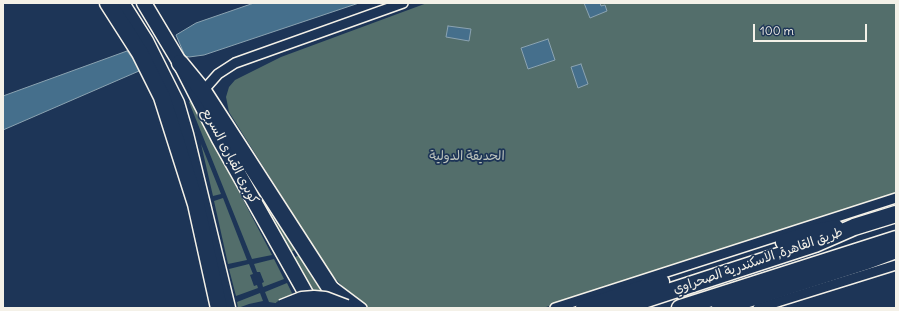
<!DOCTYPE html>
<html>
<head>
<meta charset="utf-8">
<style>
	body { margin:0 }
	#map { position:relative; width:899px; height:311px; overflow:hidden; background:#1d3557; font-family:Delius,sans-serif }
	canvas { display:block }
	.frame { position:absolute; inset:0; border:4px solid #f4f1e8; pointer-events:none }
	.scale { position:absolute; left:753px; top:24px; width:114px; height:18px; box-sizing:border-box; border:2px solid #f4f1e8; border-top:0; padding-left:5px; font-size:12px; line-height:14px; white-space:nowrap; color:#f4f1e8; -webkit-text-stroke:3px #1d3557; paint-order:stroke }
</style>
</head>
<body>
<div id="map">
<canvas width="899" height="311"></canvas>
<div class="frame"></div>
<div class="scale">100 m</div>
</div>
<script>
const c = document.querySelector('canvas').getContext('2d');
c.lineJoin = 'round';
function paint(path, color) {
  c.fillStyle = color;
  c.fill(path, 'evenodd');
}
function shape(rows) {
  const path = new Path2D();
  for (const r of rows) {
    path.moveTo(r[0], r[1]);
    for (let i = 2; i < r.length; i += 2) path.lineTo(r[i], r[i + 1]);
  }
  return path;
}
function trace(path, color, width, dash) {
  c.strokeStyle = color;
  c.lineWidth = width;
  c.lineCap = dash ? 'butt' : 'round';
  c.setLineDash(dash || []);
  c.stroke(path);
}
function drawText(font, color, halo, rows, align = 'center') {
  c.font = font + ' Delius,"Playpen Sans Arabic",sans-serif';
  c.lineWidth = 3.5;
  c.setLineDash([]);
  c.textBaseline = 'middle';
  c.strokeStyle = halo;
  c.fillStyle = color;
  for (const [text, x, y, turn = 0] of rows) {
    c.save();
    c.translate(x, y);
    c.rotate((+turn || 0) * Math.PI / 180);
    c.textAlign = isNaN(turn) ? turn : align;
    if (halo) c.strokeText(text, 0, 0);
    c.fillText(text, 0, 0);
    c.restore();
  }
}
const green = shape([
	[427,3,896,3,896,193,543,308,368,308,350,294,330,273,229,112,226,97,229,87,235,80,281,57],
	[191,100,272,255,252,259,189,102],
	[201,144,221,194,213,196],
	[259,192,296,249,290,253,257,193],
	[223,198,247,260,228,264,214,201],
	[300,254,334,308,323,308,294,258],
	[274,259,284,279,263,287,262,283,264,282,260,272,257,272,254,264],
	[249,264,253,274,250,275,254,286,257,285,258,288,236,296,229,269],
	[287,283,294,297,281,304,269,302,265,292],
	[260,293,263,301,249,304,238,308,237,302]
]);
const water = shape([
	[254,3,359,3,204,55,189,57,185,56,176,35,196,23,254,3],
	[584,3,600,3,601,6,605,5,607,11,590,18,584,3],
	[448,26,471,29,469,41,446,37,448,26],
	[548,39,555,60,528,69,521,48,548,39],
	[127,51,140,68,139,71,3,130,3,96,127,51],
	[581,64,588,84,578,88,571,67,581,64]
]);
const minor = shape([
	[203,91,218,74,235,63,403,3],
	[334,287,362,308],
	[555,308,896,198],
	[758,308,896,265]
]);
const trunk = shape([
	[122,3,146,41,177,103,186,134,228,308],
	[144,3,180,63,219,139,314,308]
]);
const motorway = shape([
	[108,3,140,53,162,97,196,204,219,308],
	[180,63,203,91,343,308],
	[784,242,815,232,836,228],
	[584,308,661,282],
	[619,308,815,244,854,227,896,214],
	[680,308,896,239],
	[720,308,864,262,896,250]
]);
const motorwayBridge = shape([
	[282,308,302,300,314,299,325,300,346,308]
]);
const streetNames = [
	["كوبرى القبارى السريع",230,156,62],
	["طريق القاهرة, الاسكندرية الصحراوي",758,261,-19]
];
const parkNames = [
	["الحديقة الدولية",467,156]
];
paint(green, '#536e6b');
paint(water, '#456f8c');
trace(water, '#8ba3b1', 1);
trace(minor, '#f4f1e8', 12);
trace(trunk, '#f4f1e8', 17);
trace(motorway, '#f4f1e8', 19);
trace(minor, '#1d3557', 9);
trace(trunk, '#1d3557', 14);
trace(motorway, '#1d3557', 16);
trace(motorwayBridge, '#f4f1e8', 19, []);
trace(motorwayBridge, '#1d3557', 16);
drawText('13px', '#f4f1e8', '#1d3557', streetNames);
drawText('13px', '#bcc3bc', '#1d3557', parkNames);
</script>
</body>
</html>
